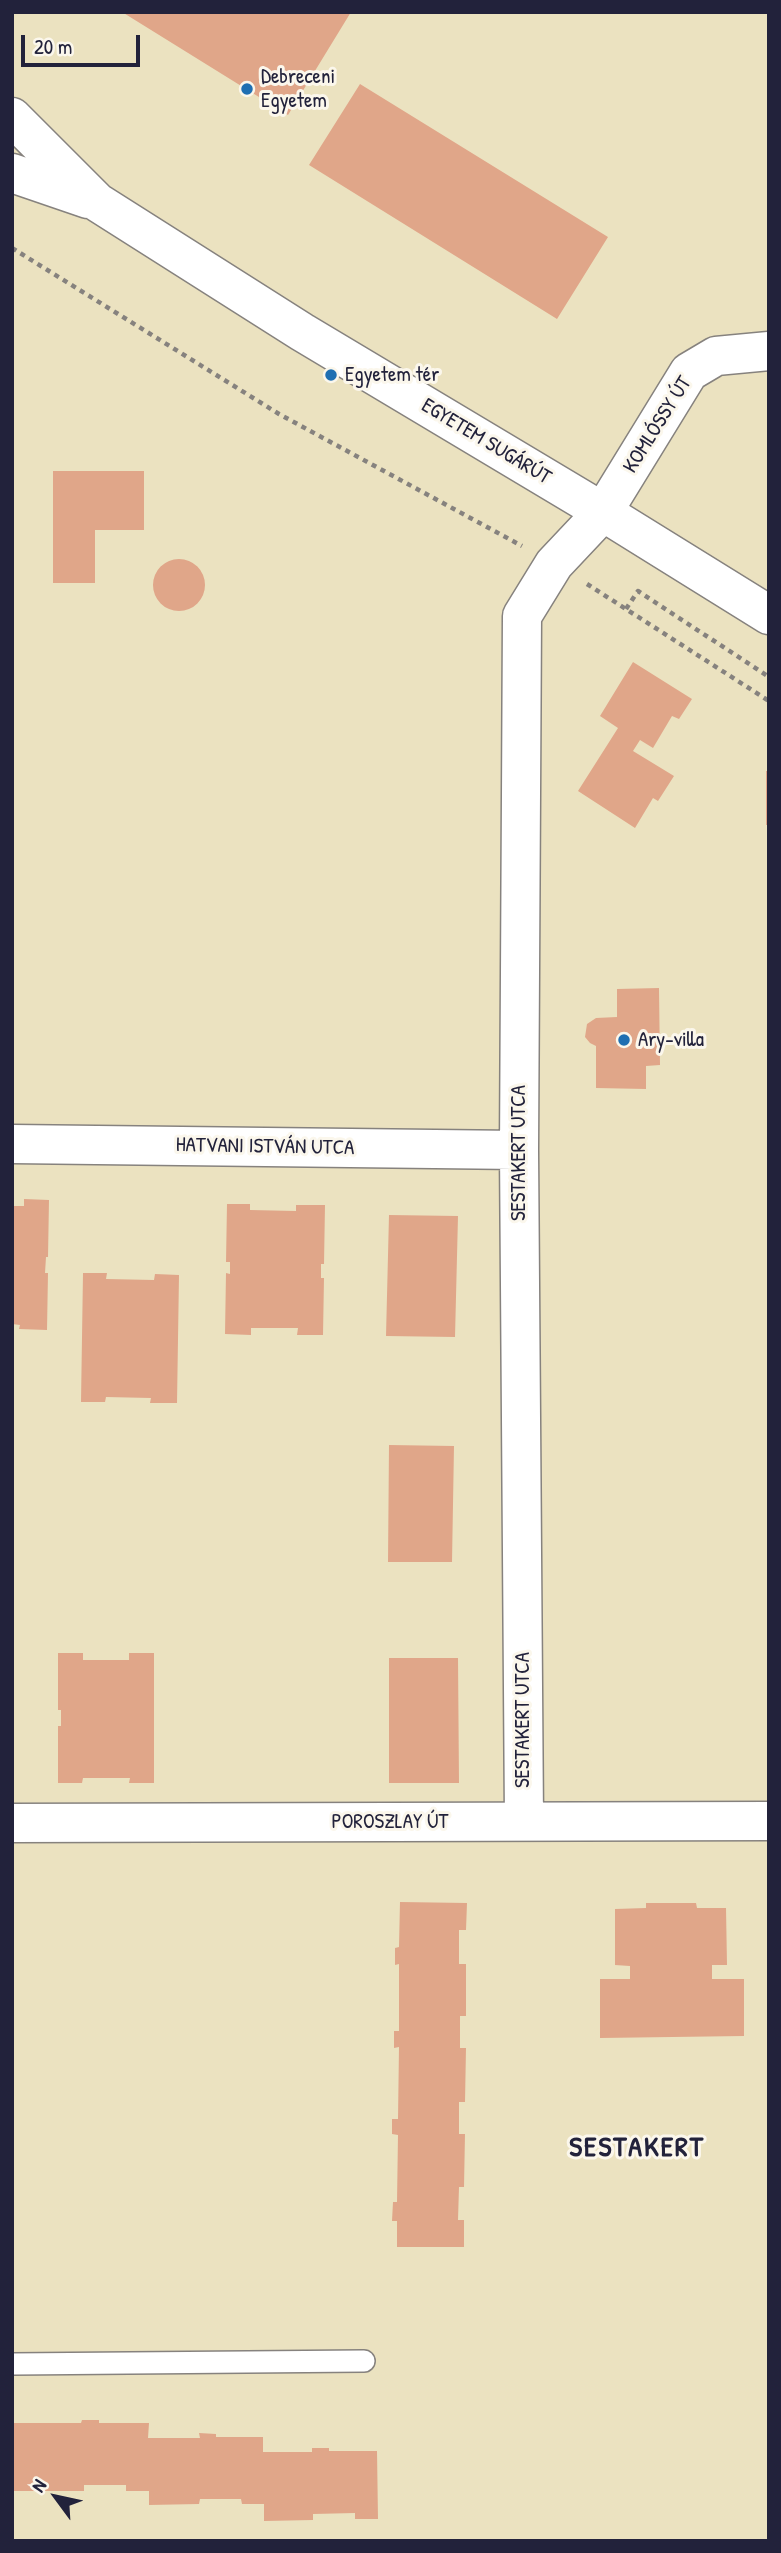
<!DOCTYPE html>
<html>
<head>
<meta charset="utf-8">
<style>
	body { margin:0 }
	#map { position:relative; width:781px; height:2553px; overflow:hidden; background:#ebe2c0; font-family:"Patrick Hand",sans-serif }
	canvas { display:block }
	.frame { position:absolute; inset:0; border:14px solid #22223b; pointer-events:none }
	.north { position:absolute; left:21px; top:2462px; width:70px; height:70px; -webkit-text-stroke:5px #fbf7ec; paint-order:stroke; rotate:303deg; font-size:19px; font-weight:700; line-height:28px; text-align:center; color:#22223b }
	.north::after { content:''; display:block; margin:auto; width:24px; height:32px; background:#22223b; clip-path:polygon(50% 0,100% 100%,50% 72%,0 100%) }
	.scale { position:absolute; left:21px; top:35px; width:119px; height:32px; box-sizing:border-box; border:4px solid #22223b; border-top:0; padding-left:9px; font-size:21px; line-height:24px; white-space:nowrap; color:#22223b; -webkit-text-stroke:5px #fbf7ec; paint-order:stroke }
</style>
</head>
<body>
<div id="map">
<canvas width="781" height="2553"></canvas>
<div class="frame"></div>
<div class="north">N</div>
<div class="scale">20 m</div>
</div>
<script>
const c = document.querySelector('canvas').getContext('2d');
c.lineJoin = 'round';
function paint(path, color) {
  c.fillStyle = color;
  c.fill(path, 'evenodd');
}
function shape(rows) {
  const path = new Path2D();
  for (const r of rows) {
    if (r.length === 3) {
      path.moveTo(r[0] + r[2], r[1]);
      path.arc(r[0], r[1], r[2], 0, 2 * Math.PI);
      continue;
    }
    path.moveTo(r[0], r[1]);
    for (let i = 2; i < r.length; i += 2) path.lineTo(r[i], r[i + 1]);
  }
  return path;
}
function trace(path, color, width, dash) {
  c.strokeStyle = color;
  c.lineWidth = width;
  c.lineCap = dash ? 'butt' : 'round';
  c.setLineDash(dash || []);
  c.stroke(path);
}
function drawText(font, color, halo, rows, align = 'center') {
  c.font = font + ' "Patrick Hand",sans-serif';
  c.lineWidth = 6;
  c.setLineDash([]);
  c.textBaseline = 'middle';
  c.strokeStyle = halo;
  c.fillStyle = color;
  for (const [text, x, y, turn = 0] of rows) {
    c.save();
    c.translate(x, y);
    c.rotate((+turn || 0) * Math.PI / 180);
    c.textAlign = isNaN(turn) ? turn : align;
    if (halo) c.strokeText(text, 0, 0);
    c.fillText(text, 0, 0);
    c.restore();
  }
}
const building = shape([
	[122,12,351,12,288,115],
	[360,84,608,237,557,319,309,165],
	[53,471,144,471,144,530,95,530,95,583,53,583],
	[179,585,26],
	[633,662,692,699,679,719,672,716,653,748,640,740,633,751,674,776,658,801,653,798,635,828,578,791,618,728,600,716],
	[766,771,769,771,769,825,766,825],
	[659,988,660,1065,646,1066,646,1089,596,1088,596,1046,590,1043,585,1037,587,1024,596,1018,617,1017,617,989],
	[24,1199,49,1200,48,1257,46,1257,45,1273,48,1273,47,1330,19,1329,20,1325,12,1324,12,1206,24,1206],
	[227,1204,250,1204,250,1210,296,1211,296,1205,325,1205,324,1264,321,1264,321,1278,324,1278,323,1335,297,1335,298,1328,251,1328,251,1335,225,1334,226,1273,230,1274,230,1262,226,1262],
	[389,1215,458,1216,455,1337,386,1336],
	[83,1273,107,1273,106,1279,154,1280,155,1274,179,1275,177,1403,150,1403,151,1398,106,1397,105,1402,81,1402],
	[389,1445,454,1446,452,1562,388,1562],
	[58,1653,83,1653,83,1660,129,1660,129,1653,154,1653,154,1783,129,1783,130,1778,83,1778,82,1783,58,1783,58,1726,61,1726,61,1710,58,1710],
	[389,1658,458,1658,459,1783,389,1783],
	[400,1902,467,1903,466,1930,459,1930,459,1964,466,1964,466,2016,460,2016,460,2048,466,2048,465,2102,459,2102,459,2134,465,2134,464,2187,459,2187,458,2220,464,2220,464,2247,397,2247,397,2221,392,2221,393,2202,397,2202,398,2135,392,2134,392,2119,398,2119,399,2047,394,2048,394,2031,399,2031,399,1964,395,1965,395,1948,399,1947],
	[646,1903,696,1903,697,1908,726,1908,727,1965,712,1965,712,1979,744,1979,744,2036,600,2038,600,1979,630,1979,630,1966,615,1965,615,1909,646,1908],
	[82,2420,99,2420,99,2423,149,2423,148,2438,200,2438,199,2433,216,2434,216,2437,263,2437,263,2452,312,2452,312,2448,329,2448,329,2451,377,2451,378,2519,355,2519,355,2513,313,2514,313,2520,264,2521,264,2504,242,2504,241,2499,200,2499,199,2504,149,2505,149,2491,126,2491,126,2485,84,2485,84,2491,12,2491,12,2423,81,2423]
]);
const path = shape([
	[12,248,279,414,522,546],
	[587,584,769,701],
	[626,609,638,591,769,677]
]);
const service = shape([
	[12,2364,364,2361]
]);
const minor = shape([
	[12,1144,519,1150],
	[524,1821,519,1150,522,616,554,564,603,512,689,372,716,356,769,351],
	[12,1823,769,1821]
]);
const tertiary = shape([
	[12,117,97,202,302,332,603,512,769,615],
	[12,173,88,199]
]);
const markers = [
	[247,89,7,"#1f6fb2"],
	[331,375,7,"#1f6fb2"],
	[624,1040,7,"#1f6fb2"]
];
const poiNames = [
	["Debreceni",261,77],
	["Egyetem",261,101],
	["Egyetem tér",345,375],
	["Ary-villa",638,1040]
];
const streetNames = [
	["KOMLÓSSY ÚT",658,425,-58],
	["EGYETEM SUGÁRÚT",486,442,31],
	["HATVANI ISTVÁN UTCA",265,1147,1],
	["SESTAKERT UTCA",519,1153,-90],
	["SESTAKERT UTCA",523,1720,-90],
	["POROSZLAY ÚT",390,1822]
];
const districtNames = [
	["SESTAKERT",637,2149]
];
paint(building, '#e0a689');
trace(service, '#86827e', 24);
trace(minor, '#86827e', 41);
trace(tertiary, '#86827e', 41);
trace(path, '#86827e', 4.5, [5, 5]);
trace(service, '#fff', 21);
trace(minor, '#fff', 38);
trace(tertiary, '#fff', 38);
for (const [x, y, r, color] of markers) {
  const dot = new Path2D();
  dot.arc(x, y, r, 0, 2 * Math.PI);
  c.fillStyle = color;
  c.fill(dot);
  trace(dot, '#fbf7ec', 2.5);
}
drawText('21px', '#22223b', '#fbf7ec', poiNames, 'left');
drawText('21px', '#22223b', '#fbf7ec', streetNames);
c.letterSpacing = '2px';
drawText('bold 28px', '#22223b', '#fbf7ec', districtNames);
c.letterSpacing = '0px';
</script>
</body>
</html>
